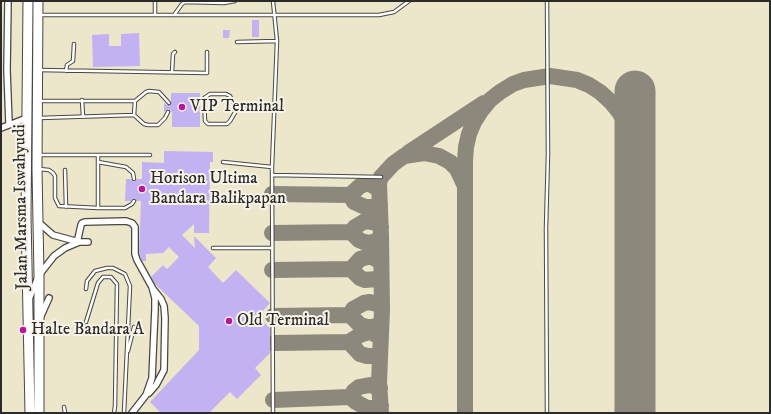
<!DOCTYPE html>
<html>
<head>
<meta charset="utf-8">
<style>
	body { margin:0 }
	#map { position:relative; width:771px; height:414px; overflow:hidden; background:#ece6cb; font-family:"IM FELL DW Pica",serif }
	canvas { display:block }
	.frame { position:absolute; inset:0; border:2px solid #2b2b2b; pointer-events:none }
</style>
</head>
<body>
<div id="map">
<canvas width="771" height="414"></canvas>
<div class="frame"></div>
</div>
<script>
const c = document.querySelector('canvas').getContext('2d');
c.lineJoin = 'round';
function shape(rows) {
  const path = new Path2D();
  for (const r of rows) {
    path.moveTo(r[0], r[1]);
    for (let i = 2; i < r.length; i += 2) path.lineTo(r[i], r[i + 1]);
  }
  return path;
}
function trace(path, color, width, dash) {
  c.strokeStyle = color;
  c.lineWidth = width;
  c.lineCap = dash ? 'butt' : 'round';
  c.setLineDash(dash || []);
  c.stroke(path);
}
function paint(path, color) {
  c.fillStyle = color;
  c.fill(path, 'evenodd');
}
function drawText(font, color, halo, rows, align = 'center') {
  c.font = font + ' "IM FELL DW Pica",serif';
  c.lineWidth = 4;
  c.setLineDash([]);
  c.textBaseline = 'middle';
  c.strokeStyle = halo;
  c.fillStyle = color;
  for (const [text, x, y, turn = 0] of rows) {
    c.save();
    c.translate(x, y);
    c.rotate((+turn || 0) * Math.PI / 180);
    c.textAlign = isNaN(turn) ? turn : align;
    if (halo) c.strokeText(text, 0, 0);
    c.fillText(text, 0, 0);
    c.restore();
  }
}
const taxiway = shape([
	[408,153,484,103],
	[272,194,350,195],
	[350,195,354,202,365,207,372,207,380,205],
	[350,195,360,186,366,184,370,184,378,189],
	[351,232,355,227,365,221,376,223,381,227],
	[272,233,351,232,359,240,364,242,370,243,381,239],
	[351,269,360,259,367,257,372,257,381,262],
	[351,269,360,278,365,280,376,279,381,276],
	[272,270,351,269],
	[350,315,353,309,364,303,370,302,382,306],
	[273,316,350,315,360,325,367,327,373,327,381,324],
	[349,342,360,354,367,356,373,356,380,353],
	[273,343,349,342,360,335,366,333,371,332,378,336],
	[350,397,354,391,359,387,370,385,380,388],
	[273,400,350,397,356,402,367,408,373,408,381,406],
	[381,413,379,382,382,310,381,236,379,183,381,177,393,164,404,156,424,153,439,156,450,162,457,169,464,184],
	[465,413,465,161,466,147,469,134,474,122,481,111,490,100,500,92,513,84,524,80,550,76,577,80,589,85,600,92,611,102,619,112,626,123,630,135,635,173]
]);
const runway = shape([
	[635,413,635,91]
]);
const building = shape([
	[252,20,259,20,259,37,252,37],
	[223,30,230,30,229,38,223,38],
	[139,33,140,66,93,67,92,35,109,34,109,46,121,46,121,34],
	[171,93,200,93,200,127,172,127,172,112,168,109,164,112,164,103,169,106,171,104],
	[164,151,213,152,213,162,210,162,209,233,194,233,194,224,182,235,195,248,194,236,216,258,208,267,223,283,236,270,270,303,258,316,270,328,270,353,255,368,261,375,237,399,230,392,209,413,161,413,150,402,199,350,199,326,155,284,151,277,163,265,167,269,179,257,169,247,163,253,146,254,146,261,142,261,139,253,141,201,137,201,134,198,131,201,125,201,126,179,131,179,134,182,137,179,142,179,142,162,164,163]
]);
const service = shape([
	[547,1,548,154,546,228,547,413],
	[39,15,379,15,394,12,409,1],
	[155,15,155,1],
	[174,15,182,4,185,2,224,3,235,1],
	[237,42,277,41],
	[39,70,207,73,207,52],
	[66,71,67,65,73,61,74,44],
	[172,72,173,54,175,52],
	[82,100,83,116],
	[40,101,135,101,146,92,149,91,159,92,169,103],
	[237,109,230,121,227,124,208,124,205,121,204,98,210,94,226,94,230,96,237,109,275,110],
	[134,115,135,101],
	[39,118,134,115,144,124,148,125,158,125,165,118,168,112],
	[38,155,150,155],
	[98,162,126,167,133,173,134,179],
	[223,162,272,167],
	[39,169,49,170,53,173,55,176,55,198,59,206,98,208,98,155],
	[65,170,66,207],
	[272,175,381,177],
	[220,199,272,201],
	[98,208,125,208,132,204,134,201],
	[213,248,272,248],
	[86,289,87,281,95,271,107,268,113,268,125,274,130,286,124,413],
	[86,322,98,283,103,277,111,277,117,284,115,406,114,413],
	[128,351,134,327],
	[64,407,65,413],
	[273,413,272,167,277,41,273,1]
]);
const minor = shape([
	[8,1,7,70,9,124],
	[1,128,27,118],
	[37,221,53,235,79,242],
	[77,243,81,225,82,223,85,222,126,221,132,223,135,227,135,254,137,260,152,287,155,298,155,309,152,378,146,395,132,413],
	[29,299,39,275,54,256,65,248,79,242,88,242],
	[41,316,49,298],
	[149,393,156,385,164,370,165,318,164,306,161,299,153,289]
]);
const trunk = shape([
	[28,1,26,216,30,413],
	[38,1,37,169,39,275,39,413]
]);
const markers = [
	[182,107,4,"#b5179e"],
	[142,189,4,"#b5179e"],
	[229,321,4,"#b5179e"],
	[23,330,4,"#b5179e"]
];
const poiNames = [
	["VIP Terminal",190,107],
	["Horison Ultima",150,179],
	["Bandara Balikpapan",150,199],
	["Old Terminal",237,321],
	["Halte Bandara A",31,330]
];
const streetNames = [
	["Jalan Marsma Iswahyudi",22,207,-91]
];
trace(taxiway, '#8c887b', 16);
trace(runway, '#8c887b', 41);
paint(building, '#c3b2f2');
trace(service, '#484743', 4.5);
trace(minor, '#484743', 8);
trace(trunk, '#484743', 11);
trace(service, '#fff', 2.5);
trace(minor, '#fff', 5.5);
trace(trunk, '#fff', 9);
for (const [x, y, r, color] of markers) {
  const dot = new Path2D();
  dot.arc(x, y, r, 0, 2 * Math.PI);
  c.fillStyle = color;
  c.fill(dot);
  trace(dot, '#f7f3e8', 1.5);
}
drawText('17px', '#2b2b2b', '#f7f3e8', poiNames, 'left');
drawText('17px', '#2b2b2b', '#f7f3e8', streetNames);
</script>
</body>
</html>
